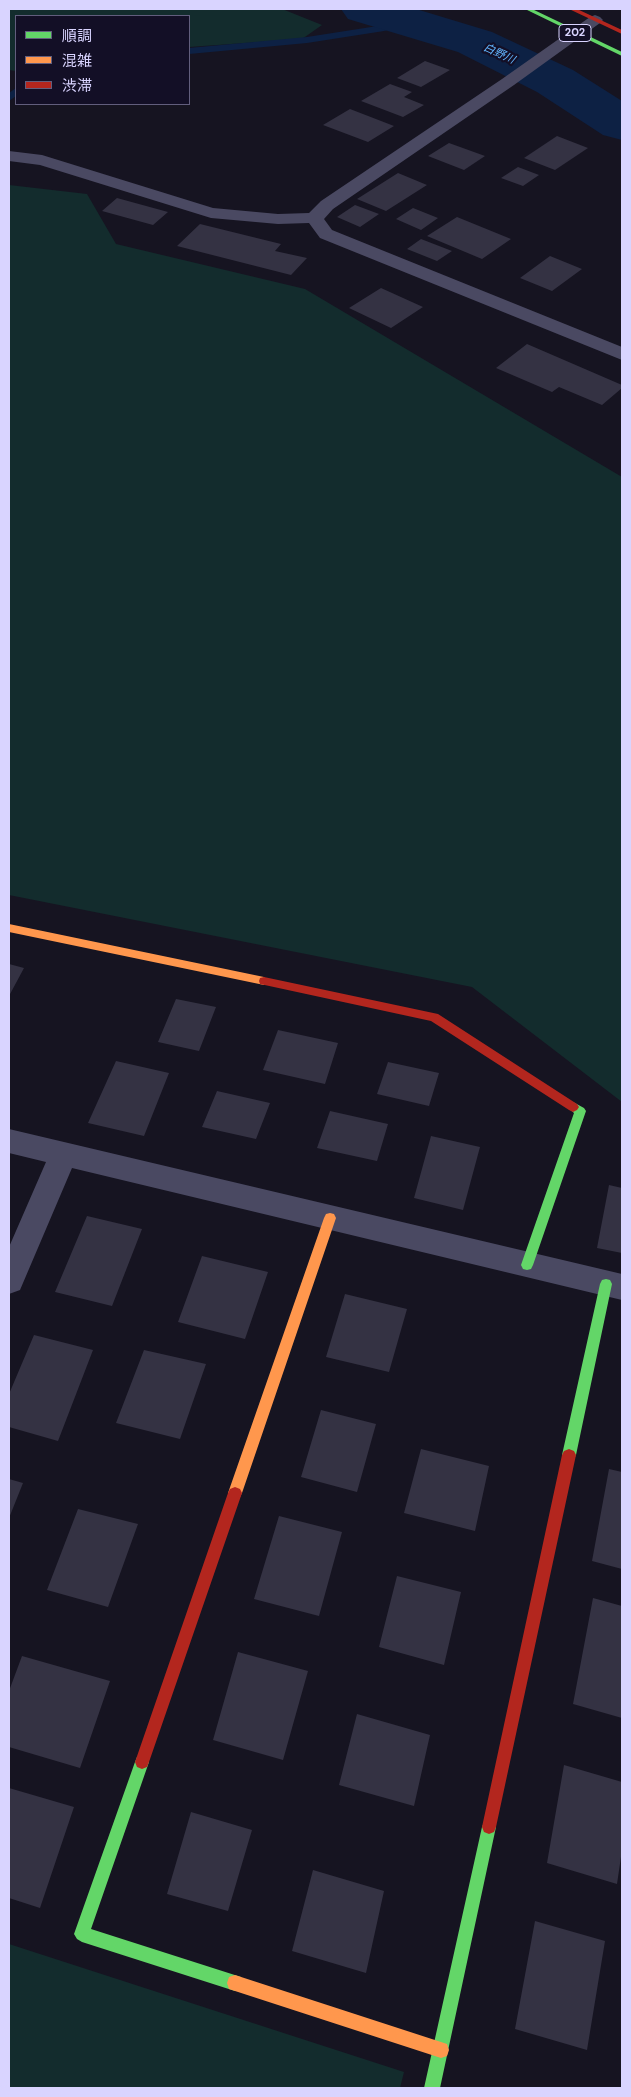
<!DOCTYPE html>
<html>
<head>
<meta charset="utf-8">
<style>
	body { margin:0 }
	#map { position:relative; width:631px; height:2097px; overflow:hidden; background:#161421; font-family:"DM Sans","Noto Sans JP",sans-serif }
	canvas { display:block }
	.frame { position:absolute; inset:0; border:10px solid #d9d4ff; pointer-events:none }
	.legend { position:absolute; left:15px; top:15px; width:175px; height:90px; box-sizing:border-box; background:#130f26; border:1px solid #625e7d; margin:0; padding:6px 9px; list-style:none; font-size:15px; color:#d9d4ff }
	.legend li { display:flex; align-items:center; gap:10px; height:25px }
	.legend b { width:25px; border:1px solid #625e7d }
</style>
</head>
<body>
<div id="map">
<canvas width="631" height="2097"></canvas>
<div class="frame"></div>
<ul class="legend">
<li><b style="height:6px;background:#63d668"></b>順調</li>
<li><b style="height:6px;background:#ff974d"></b>混雑</li>
<li><b style="height:6px;background:#b3261e"></b>渋滞</li>
</ul>
</div>
<script>
const c = document.querySelector('canvas').getContext('2d');
c.lineJoin = 'round';
function paint(path, color) {
  c.fillStyle = color;
  c.fill(path, 'evenodd');
}
function shape(rows) {
  const path = new Path2D();
  for (const r of rows) {
    path.moveTo(r[0], r[1]);
    for (let i = 2; i < r.length; i += 2) path.lineTo(r[i], r[i + 1]);
  }
  return path;
}
function drawText(font, color, halo, rows, align = 'center') {
  c.font = font + ' "DM Sans","Noto Sans JP",sans-serif';
  c.lineWidth = 4.5;
  c.setLineDash([]);
  c.textBaseline = 'middle';
  c.strokeStyle = halo;
  c.fillStyle = color;
  for (const [text, x, y, turn = 0] of rows) {
    c.save();
    c.translate(x, y);
    c.rotate((+turn || 0) * Math.PI / 180);
    c.textAlign = isNaN(turn) ? turn : align;
    if (halo) c.strokeText(text, 0, 0);
    c.fillText(text, 0, 0);
    c.restore();
  }
}
function trace(path, color, width, dash) {
  c.strokeStyle = color;
  c.lineWidth = width;
  c.lineCap = dash ? 'butt' : 'round';
  c.setLineDash(dash || []);
  c.stroke(path);
}
const green = shape([
	[9,9,282,9,322,25,302,39,189,47,189,16,16,16,16,71,9,70],
	[9,185,87,194,116,244,305,289,622,477,622,1102,472,987,9,895],
	[9,1944,404,2072,400,2088,9,2088]
]);
const stream = shape([
	[411,18,415,21,414,23,384,31,307,43,189,54,189,48,307,37,384,25,411,18],
	[16,88,16,96,9,101,9,93,16,88]
]);
const river = shape([
	[341,9,416,9,492,32,573,70,622,101,622,140,603,135,537,92,458,52,348,19,341,9]
]);
const building = shape([
	[425,61,450,70,421,87,397,78],
	[390,84,412,92,404,97,424,105,403,117,361,101],
	[350,109,394,126,368,142,323,125],
	[557,136,588,148,555,170,524,158],
	[449,143,485,156,464,170,428,156],
	[518,167,539,175,523,186,501,178],
	[398,173,427,185,386,211,357,199],
	[117,198,168,212,153,225,102,211],
	[355,205,379,214,360,227,337,217],
	[413,208,438,218,421,230,396,219],
	[457,217,511,239,482,259,427,236],
	[200,224,281,244,275,251,307,258,291,275,177,246],
	[421,239,452,251,437,261,407,249],
	[550,256,582,269,552,291,520,278],
	[381,288,423,307,391,328,349,308],
	[527,344,622,385,622,388,602,405,559,387,552,392,496,368],
	[9,964,24,968,9,996],
	[176,999,216,1007,199,1051,158,1042],
	[278,1030,338,1043,325,1084,263,1070],
	[116,1061,169,1073,144,1136,88,1123],
	[388,1062,439,1073,429,1106,377,1094],
	[217,1091,270,1103,256,1139,202,1127],
	[330,1111,388,1124,377,1161,317,1148],
	[431,1136,480,1147,463,1210,414,1198],
	[609,1185,622,1188,622,1253,597,1248],
	[87,1216,142,1229,112,1306,55,1292],
	[202,1256,268,1272,245,1339,178,1322],
	[345,1294,407,1309,389,1372,326,1357],
	[34,1335,93,1350,58,1441,9,1427,9,1394],
	[144,1350,206,1364,180,1439,116,1423],
	[321,1410,376,1424,357,1492,301,1477],
	[421,1449,489,1466,475,1531,404,1513],
	[609,1469,622,1472,622,1569,592,1561],
	[9,1479,23,1483,9,1518],
	[78,1509,138,1524,108,1607,47,1590],
	[279,1516,342,1532,319,1616,254,1599],
	[397,1576,461,1592,444,1665,379,1647],
	[593,1598,622,1606,622,1718,573,1704],
	[238,1652,308,1671,283,1760,213,1740],
	[22,1656,110,1681,80,1768,9,1747,9,1691],
	[357,1714,430,1735,414,1806,339,1785],
	[564,1765,622,1782,622,1850,617,1884,547,1863],
	[9,1788,74,1807,40,1908,9,1898],
	[191,1812,252,1830,228,1911,167,1894],
	[313,1870,384,1891,366,1973,292,1951],
	[535,1921,605,1941,587,2050,515,2029]
]);
const street = shape([
	[595,15,600,17,603,20,600,23,514,85,333,209,324,219,332,230,622,347,622,360,320,238,309,223,278,224,211,218,40,165,9,161,9,151,42,155,213,208,278,214,309,213,321,201,502,79,590,17,595,15],
	[9,1129,622,1274,622,1300,72,1168,20,1290,9,1294,9,1247,46,1162,9,1153,9,1129]
]);
const fast = shape([
	[525,9,532,9,622,52,622,56,525,9],
	[573,1102,584,1108,586,1111,533,1265,531,1269,527,1270,523,1269,521,1265,574,1113,567,1107,569,1104,573,1102],
	[606,1279,610,1280,612,1284,576,1455,574,1459,569,1461,564,1459,562,1455,600,1284,602,1280,606,1279],
	[142,1755,147,1757,149,1762,91,1929,241,1977,243,1983,241,1989,235,1991,82,1942,77,1939,74,1934,135,1762,137,1757,142,1755],
	[489,1820,494,1822,496,1827,440,2088,424,2088,482,1827,484,1822,489,1820]
]);
const slow = shape([
	[9,924,264,977,269,981,264,985,9,932,9,924],
	[330,1213,334,1214,336,1218,242,1493,240,1497,235,1499,230,1497,228,1493,324,1218,326,1214,330,1213],
	[235,1975,441,2042,447,2044,449,2050,447,2056,441,2058,235,1991,229,1989,227,1983,229,1977,235,1975]
]);
const jam = shape([
	[569,9,577,9,622,30,622,34,569,9],
	[264,977,438,1014,577,1104,579,1107,577,1110,573,1112,569,1110,431,1021,260,984,259,981,260,978,264,977],
	[569,1449,574,1451,576,1455,496,1827,494,1832,489,1834,484,1832,482,1827,562,1455,564,1451,569,1449],
	[235,1487,240,1489,242,1493,149,1762,147,1767,142,1769,137,1767,135,1762,228,1493,230,1489,235,1487]
]);
const shields = [
	[575,33,32]
];
const shieldNames = [
	["202",575,33]
];
const farWaternames = [
	["白野川",499,54,25]
];
paint(green, '#132c2d');
paint(stream, '#0d2144');
paint(river, '#0d2144');
paint(building, '#343243');
paint(street, '#4a4962');
paint(fast, '#63d668');
paint(slow, '#ff974d');
paint(jam, '#b3261e');
for (const [x, y, w] of shields) {
  const box = new Path2D();
  box.roundRect(x - w / 2, y - 8.5, w, 17, 4);
  c.fillStyle = '#130f26';
  c.fill(box);
  trace(box, '#d9d4ff', 1);
}
drawText('bold 11px', '#d9d4ff', null, shieldNames);
drawText('italic 11px', '#62b6ff', '#130f26', farWaternames);
</script>
</body>
</html>
